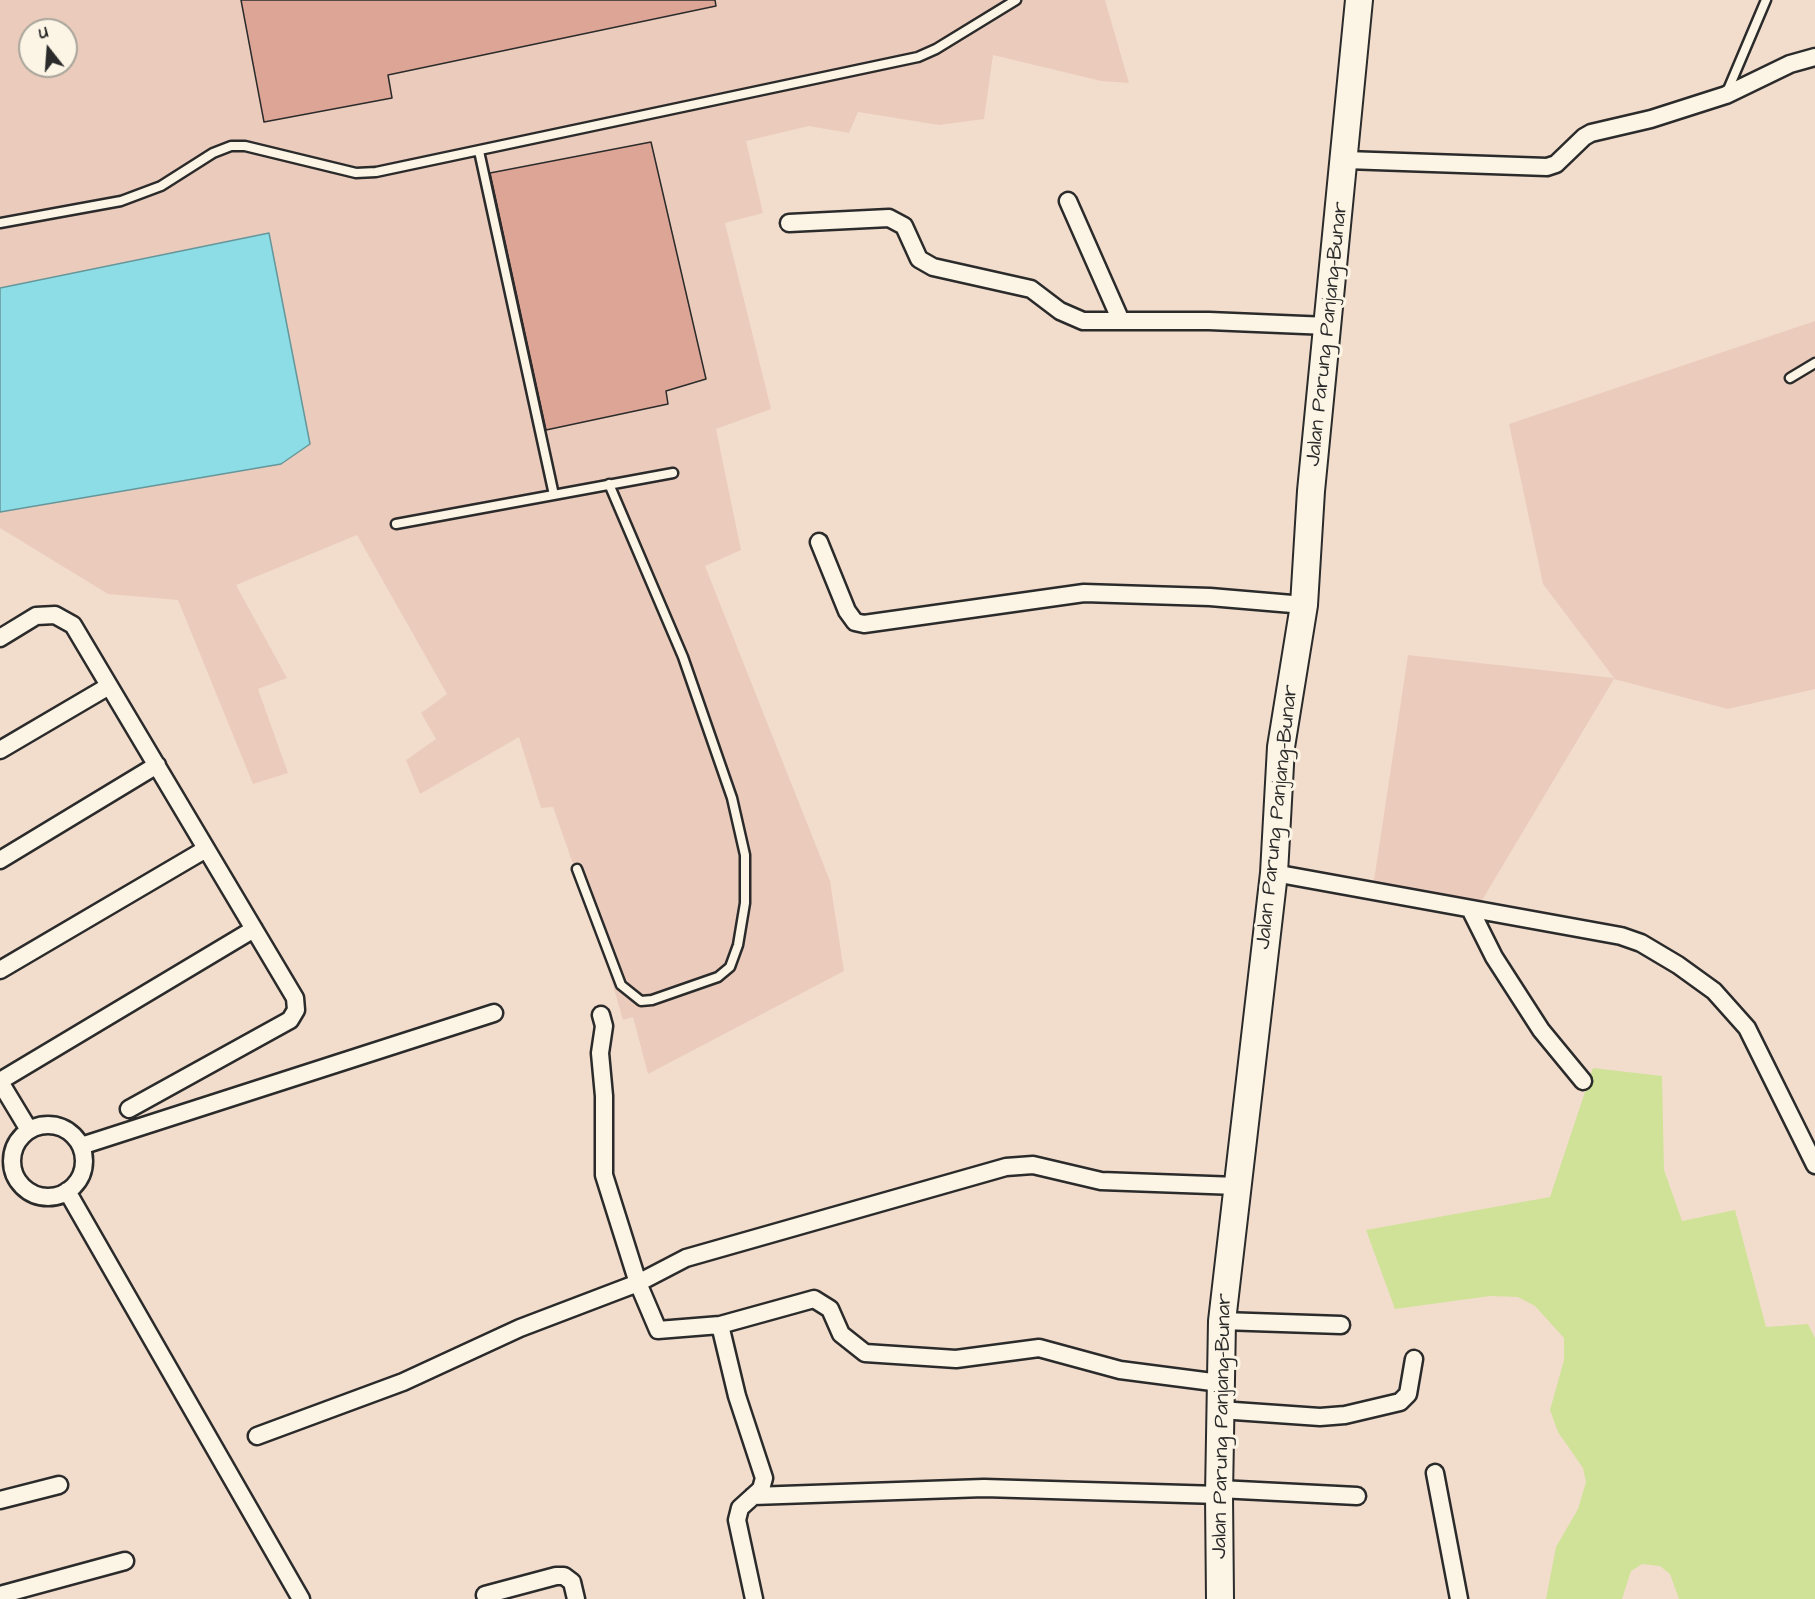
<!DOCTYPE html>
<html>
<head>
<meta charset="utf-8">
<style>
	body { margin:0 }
	#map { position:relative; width:1815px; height:1599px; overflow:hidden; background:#f2ddcd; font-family:"Architects Daughter",sans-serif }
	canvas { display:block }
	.north { position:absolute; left:18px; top:18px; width:60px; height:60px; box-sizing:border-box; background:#fcf5e5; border:2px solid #a8a49b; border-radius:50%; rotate:343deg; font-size:16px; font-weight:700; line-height:24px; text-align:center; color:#2b2b2b }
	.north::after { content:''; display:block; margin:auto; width:21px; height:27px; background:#2b2b2b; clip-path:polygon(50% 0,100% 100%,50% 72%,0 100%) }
</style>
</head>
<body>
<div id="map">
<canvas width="1815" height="1599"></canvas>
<div class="north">U</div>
</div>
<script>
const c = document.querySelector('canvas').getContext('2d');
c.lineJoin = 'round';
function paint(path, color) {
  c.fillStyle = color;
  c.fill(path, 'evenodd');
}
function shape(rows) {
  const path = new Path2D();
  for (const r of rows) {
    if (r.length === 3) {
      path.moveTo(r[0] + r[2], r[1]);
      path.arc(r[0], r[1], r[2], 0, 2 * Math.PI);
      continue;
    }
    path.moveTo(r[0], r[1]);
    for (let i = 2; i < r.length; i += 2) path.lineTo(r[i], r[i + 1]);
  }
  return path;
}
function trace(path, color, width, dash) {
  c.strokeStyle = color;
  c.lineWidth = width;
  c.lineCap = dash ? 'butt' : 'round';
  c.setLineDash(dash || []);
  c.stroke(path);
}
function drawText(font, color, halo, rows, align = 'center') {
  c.font = font + ' "Architects Daughter",sans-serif';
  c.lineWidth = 6;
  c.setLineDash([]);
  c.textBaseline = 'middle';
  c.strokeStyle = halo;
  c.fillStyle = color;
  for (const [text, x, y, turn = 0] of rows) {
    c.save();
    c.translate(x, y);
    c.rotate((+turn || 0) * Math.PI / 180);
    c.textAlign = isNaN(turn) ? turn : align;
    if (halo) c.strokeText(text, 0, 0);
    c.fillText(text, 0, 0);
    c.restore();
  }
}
const built = shape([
	[0,0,1105,0,1129,83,1101,81,993,55,984,119,939,125,858,112,849,133,809,126,746,141,763,213,725,223,771,409,716,429,741,550,705,566,830,881,844,971,648,1074,633,1017,623,1020,601,944,553,807,541,808,519,737,420,794,406,760,436,739,421,713,447,694,357,535,236,585,287,678,258,689,288,773,253,784,178,600,108,594,0,528],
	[30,30,66,30,66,66,30,66],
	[1815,321,1815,689,1728,709,1614,679,1478,907,1373,887,1408,655,1614,678,1543,584,1509,424]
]);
const green = shape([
	[1593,1068,1662,1076,1664,1170,1682,1221,1735,1210,1766,1327,1808,1324,1815,1338,1815,1599,1679,1599,1670,1574,1660,1566,1642,1564,1631,1571,1622,1599,1546,1599,1556,1547,1578,1509,1586,1482,1583,1468,1558,1432,1550,1410,1564,1360,1564,1338,1535,1306,1518,1297,1490,1296,1395,1309,1366,1230,1550,1197]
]);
const water = shape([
	[269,233,310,444,281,464,0,512,0,288,269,233]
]);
const building = shape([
	[241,0,715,0,716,6,388,75,392,98,264,122,241,0],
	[651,142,706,379,666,391,668,404,546,430,490,173,651,142]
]);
const lane = shape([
	[1727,92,1766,0],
	[479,151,554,495],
	[0,223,121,201,161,186,213,153,231,146,245,146,356,173,376,172,918,57,936,49,1016,0],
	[1790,378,1815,363],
	[396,524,673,473],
	[577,869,621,985,641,1001,652,1000,718,977,730,967,738,945,745,903,745,855,732,798,683,657,609,484]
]);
const street = shape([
	[1346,160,1547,167,1556,164,1584,137,1591,133,1651,119,1726,95,1790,64,1815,57],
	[1068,201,1121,321],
	[789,223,889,218,904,226,919,259,933,267,1031,289,1060,311,1083,321,1209,321,1328,326],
	[819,542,847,611,855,622,864,624,1084,593,1210,597,1304,605],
	[0,638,36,616,55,615,73,625,295,998,296,1010,290,1020,129,1109],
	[0,750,109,686],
	[0,860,157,765],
	[1274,873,1621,936,1641,943,1678,965,1714,991,1747,1028,1815,1165],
	[1470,909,1494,957,1541,1030,1583,1081],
	[0,970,206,849],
	[601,1015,604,1026,600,1053,604,1096,604,1175,638,1283,658,1330,720,1325,814,1299,830,1309,841,1334,865,1353,956,1359,1039,1348,1120,1370,1220,1383],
	[0,1081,254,929],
	[0,1082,29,1130],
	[48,1161,36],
	[81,1146,494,1013],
	[67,1191,301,1599],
	[1222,1321,1341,1325],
	[720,1325,737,1396,764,1478,761,1489,740,1508,737,1520,754,1599],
	[1220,1410,1320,1417,1345,1415,1400,1402,1408,1394,1414,1359],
	[257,1436,403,1382,520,1328,638,1283,686,1258,1006,1167,1033,1165,1101,1181,1237,1186],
	[1435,1473,1459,1599],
	[1219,1489,1357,1496],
	[753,1496,984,1488,1219,1495],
	[0,1500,59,1485],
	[0,1595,125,1561],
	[485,1595,556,1576,564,1576,572,1582,576,1599]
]);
const primary = shape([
	[1220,1599,1219,1495,1222,1321,1274,873,1281,747,1304,605,1311,491,1359,0]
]);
const streetNames = [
	["Jalan Parung Panjang–Bunar",1328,334,-84],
	["Jalan Parung Panjang–Bunar",1278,817,-84],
	["Jalan Parung Panjang–Bunar",1223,1426,-89]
];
paint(built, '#ebccbc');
paint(green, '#cfe297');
paint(water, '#8cdde5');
trace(water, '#65969b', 1.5);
paint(building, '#dca595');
trace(building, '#2b2b2b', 1.5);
trace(lane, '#2b2b2b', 13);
trace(street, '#2b2b2b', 21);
trace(primary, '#2b2b2b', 30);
trace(lane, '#fcf5e5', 8);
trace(street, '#fcf5e5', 16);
trace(primary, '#fcf5e5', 26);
drawText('21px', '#2b2b2b', '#fcf5e5', streetNames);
</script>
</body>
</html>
